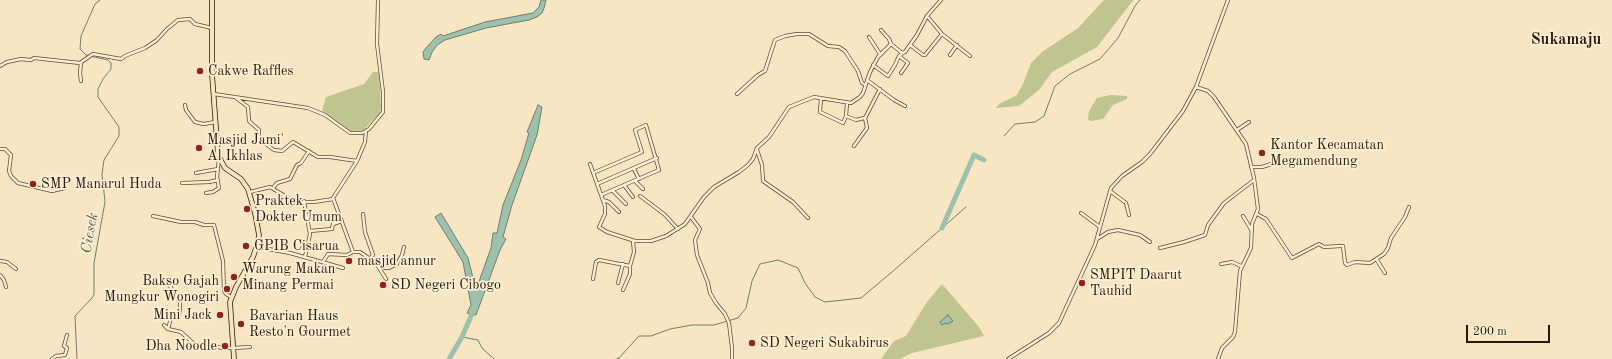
<!DOCTYPE html>
<html>
<head>
<meta charset="utf-8">
<style>
	body { margin:0 }
	#map { position:relative; width:1612px; height:359px; overflow:hidden; background:#f7e6c1; font-family:"Old Standard TT",serif }
	canvas { display:block }
	.scale { position:absolute; left:1466px; top:325px; width:84px; height:18px; box-sizing:border-box; border:2px solid #291600; border-top:0; padding-left:5px; font-size:12px; line-height:14px; white-space:nowrap; color:#291600; -webkit-text-stroke:3px #faefd7; paint-order:stroke }
</style>
</head>
<body>
<div id="map">
<canvas width="1612" height="359"></canvas>
<div class="scale">200 m</div>
</div>
<script>
const c = document.querySelector('canvas').getContext('2d');
c.lineJoin = 'round';
function paint(path, color) {
  c.fillStyle = color;
  c.fill(path, 'evenodd');
}
function shape(rows) {
  const path = new Path2D();
  for (const r of rows) {
    path.moveTo(r[0], r[1]);
    for (let i = 2; i < r.length; i += 2) path.lineTo(r[i], r[i + 1]);
  }
  return path;
}
function trace(path, color, width, dash) {
  c.strokeStyle = color;
  c.lineWidth = width;
  c.lineCap = dash ? 'butt' : 'round';
  c.setLineDash(dash || []);
  c.stroke(path);
}
function drawText(font, color, halo, rows, align = 'center') {
  c.font = font + ' "Old Standard TT",serif';
  c.lineWidth = 3.5;
  c.setLineDash([]);
  c.textBaseline = 'middle';
  c.strokeStyle = halo;
  c.fillStyle = color;
  for (const [text, x, y, turn = 0] of rows) {
    c.save();
    c.translate(x, y);
    c.rotate((+turn || 0) * Math.PI / 180);
    c.textAlign = isNaN(turn) ? turn : align;
    if (halo) c.strokeText(text, 0, 0);
    c.fillText(text, 0, 0);
    c.restore();
  }
}
const green = shape([
	[1104,0,1134,0,1131,3,1097,47,1052,72,1039,90,1019,106,996,108,999,104,1017,95,1023,84,1031,63,1042,52,1078,28],
	[373,72,379,72,381,107,380,113,363,130,353,132,348,131,322,111,326,97,364,84],
	[1111,95,1127,96,1127,99,1113,105,1103,119,1090,121,1088,119,1089,111,1097,98],
	[942,284,979,327,984,336,912,353,900,359,881,359,894,341,906,336,927,302]
]);
const water = shape([
	[541,0,546,0,544,8,542,13,537,17,529,20,486,28,445,40,437,45,432,52,429,60,424,59,423,52,426,48,436,37,441,34,443,36,485,22,533,13,539,7,541,0],
	[538,105,542,107,537,135,512,205,503,237,506,239,500,250,476,315,467,313,471,305,463,262,435,217,441,213,468,258,476,290,491,248,493,233,497,233,503,205,521,160,529,133,527,132,538,105],
	[948,315,953,321,948,324,946,323,942,325,940,322,948,315]
]);
const stream = shape([
	[1004,136,1015,124,1035,122,1044,116,1055,86,1070,74,1100,59,1118,38,1135,6,1140,0],
	[462,337,478,340,482,348,494,359],
	[77,359,75,316,92,298,94,294,94,263,105,202,102,174,104,160,119,136,119,127,98,97,98,89,103,79,111,69,111,63,108,60,86,55,80,49,81,36,95,4,100,0],
	[616,359,619,358,639,336,651,336,670,329,692,325,714,325,738,318,746,308,752,281,760,264,778,260,798,268,805,283,815,297,825,302,861,298,892,272,966,207]
]);
const river = shape([
	[942,228,974,155,984,160],
	[449,359,462,337,474,309]
]);
const minor = shape([
	[927,16,942,34,970,56],
	[881,30,889,39,891,44],
	[869,37,880,54],
	[910,45,923,55,925,55,942,34],
	[950,55,957,45],
	[899,56,908,63,901,73],
	[81,63,80,73,81,81],
	[873,65,888,76,895,65,899,56,903,53],
	[0,66,7,62,21,59,31,60,34,58,80,63,93,54,121,59,125,56,145,48,157,40,167,29,178,20,190,19,195,24,212,28],
	[867,80,894,100,905,106],
	[1196,87,1208,91,1214,97,1246,144,1254,178,1258,209,1252,224,1251,248,1240,271,1235,332,1233,337,1222,348,1218,359],
	[214,94,308,108,325,115,350,133,362,133,369,129,383,112,383,92,377,44,378,0],
	[737,94,758,75,765,71,775,40,785,36,797,34,809,34,828,46,839,47,845,51,858,71,862,83,866,85],
	[235,97,248,107,249,121,259,130,259,136,263,142,274,150,282,151,293,142,318,157,330,157,357,161],
	[821,98,820,112,843,123,846,116,847,103],
	[185,105,186,110,195,122,204,124,215,122],
	[846,116,856,120,864,118],
	[1237,130,1249,122],
	[854,146,867,128,865,118,880,89],
	[0,149,5,149,11,155,9,171,11,176,18,183,52,191,65,188],
	[757,150,762,165,763,181,793,202,808,218],
	[590,164,605,206,605,214,599,227,607,232,635,241,651,241,666,236,685,224,704,197,714,187,739,172,748,165,753,159,757,148,769,137,789,107,814,97,851,103,860,97,863,93,870,72,878,57,891,44,902,53,905,52,917,35,927,16,941,0],
	[1251,167,1262,167,1284,160],
	[634,169,639,179],
	[196,173,218,169],
	[593,173,642,152,635,130,646,125,659,170,601,195],
	[635,181,643,189],
	[182,183,209,182,218,180],
	[597,184,657,158],
	[624,185,633,197],
	[273,188,277,183,290,179,297,165,301,163,309,151],
	[612,190,626,204],
	[1110,191,1126,203,1129,215],
	[250,192,270,187,295,202,314,202,333,199],
	[206,193,213,192,219,188,217,177,219,158],
	[640,196,664,214,678,229],
	[603,200,609,202,619,212],
	[304,201,310,234,305,257],
	[1081,213,1100,227],
	[1257,214,1266,219,1292,258,1319,244,1324,247,1341,246,1343,246,1345,263,1347,265,1355,262,1370,263,1384,254,1388,248,1391,238,1405,217,1409,207],
	[153,216,181,222,195,222,204,225,214,225,223,261,224,291,226,294,231,297],
	[1243,216,1252,231],
	[691,217,700,229,695,240,697,255,708,283,710,293,716,303,725,314,729,323,732,348,732,359],
	[307,219,322,216],
	[310,231,332,229,333,224,342,221],
	[1097,239,1108,232,1118,230,1140,235,1150,242],
	[257,247,290,253,343,268],
	[1160,248,1184,242,1205,235,1208,225,1224,203,1254,180],
	[353,252,360,252,370,259,373,255,365,232,363,214],
	[371,259,376,263,386,279],
	[1377,260,1385,273],
	[0,261,7,262,16,269],
	[323,262,328,254,347,255,353,252,333,198,357,161,365,142,366,131],
	[1221,264,1232,262,1241,266],
	[379,267,389,268,397,264,402,255,404,247],
	[0,275,4,280,6,287],
	[593,279,596,262,599,260,630,266],
	[618,283,623,264],
	[623,290,630,274,630,266,634,252,633,241],
	[164,325,168,329,181,332,194,344,224,348,233,348],
	[168,329,171,318,179,314,180,308,180,302,170,286],
	[233,348,250,347],
	[52,359,56,356,65,355,67,348,64,346,67,335],
	[1008,359,1049,333,1059,323,1095,245,1111,188,1122,176,1142,162,1150,154,1183,111,1196,87,1228,0]
]);
const highway = shape([
	[212,0,212,74,218,155,225,168,241,179,248,189,255,213,259,235,258,242,253,257,236,287,230,302,234,359]
]);
const markers = [
	[200,71,4,"#8f2418"],
	[199,148,4,"#8f2418"],
	[1262,153,4,"#8f2418"],
	[33,184,4,"#8f2418"],
	[247,209,4,"#8f2418"],
	[246,246,4,"#8f2418"],
	[349,261,4,"#8f2418"],
	[234,277,4,"#8f2418"],
	[1082,283,4,"#8f2418"],
	[383,285,4,"#8f2418"],
	[227,289,4,"#8f2418"],
	[220,315,4,"#8f2418"],
	[241,324,4,"#8f2418"],
	[752,343,4,"#8f2418"],
	[225,346,4,"#8f2418"]
];
const poiNames = [
	["Cakwe Raffles",208,71],
	["Masjid Jami'",207,140],
	["Al Ikhlas",207,156],
	["Kantor Kecamatan",1270,145],
	["Megamendung",1270,161],
	["SMP Manarul Huda",41,184],
	["Praktek",255,201],
	["Dokter Umum",255,217],
	["GPIB Cisarua",254,246],
	["masjid annur",357,261],
	["Warung Makan",242,269],
	["Minang Permai",242,285],
	["SMPIT Daarut",1090,275],
	["Tauhid",1090,291],
	["Bakso Gajah",219,281,"right"],
	["Mungkur Wonogiri",219,297,"right"],
	["SD Negeri Cibogo",391,285],
	["Mini Jack",212,315,"right"],
	["Bavarian Haus",249,316],
	["Resto'n Gourmet",249,332],
	["SD Negeri Sukabirus",760,343],
	["Dha Noodle",217,346,"right"]
];
const waterNames = [
	["Ciesek",90,233,-80]
];
const quarterNames = [
	["Sukamaju",1566,40]
];
paint(green, '#bfc491');
paint(water, '#9ec0ae');
trace(water, '#6f7c68', 1);
trace(stream, '#6f7c68', 1);
trace(river, '#9ec0ae', 5);
trace(minor, '#5c4a30', 4);
trace(highway, '#291600', 5.5);
trace(minor, '#faefd7', 2.5);
trace(highway, '#f7e6c1', 4);
for (const [x, y, r, color] of markers) {
  const dot = new Path2D();
  dot.arc(x, y, r, 0, 2 * Math.PI);
  c.fillStyle = color;
  c.fill(dot);
  trace(dot, '#faefd7', 1.5);
}
drawText('14px', '#291600', '#faefd7', poiNames, 'left');
drawText('italic 15px', '#52523d', '#faefd7', waterNames);
drawText('bold 16px', '#291600', '#faefd7', quarterNames);
</script>
</body>
</html>
